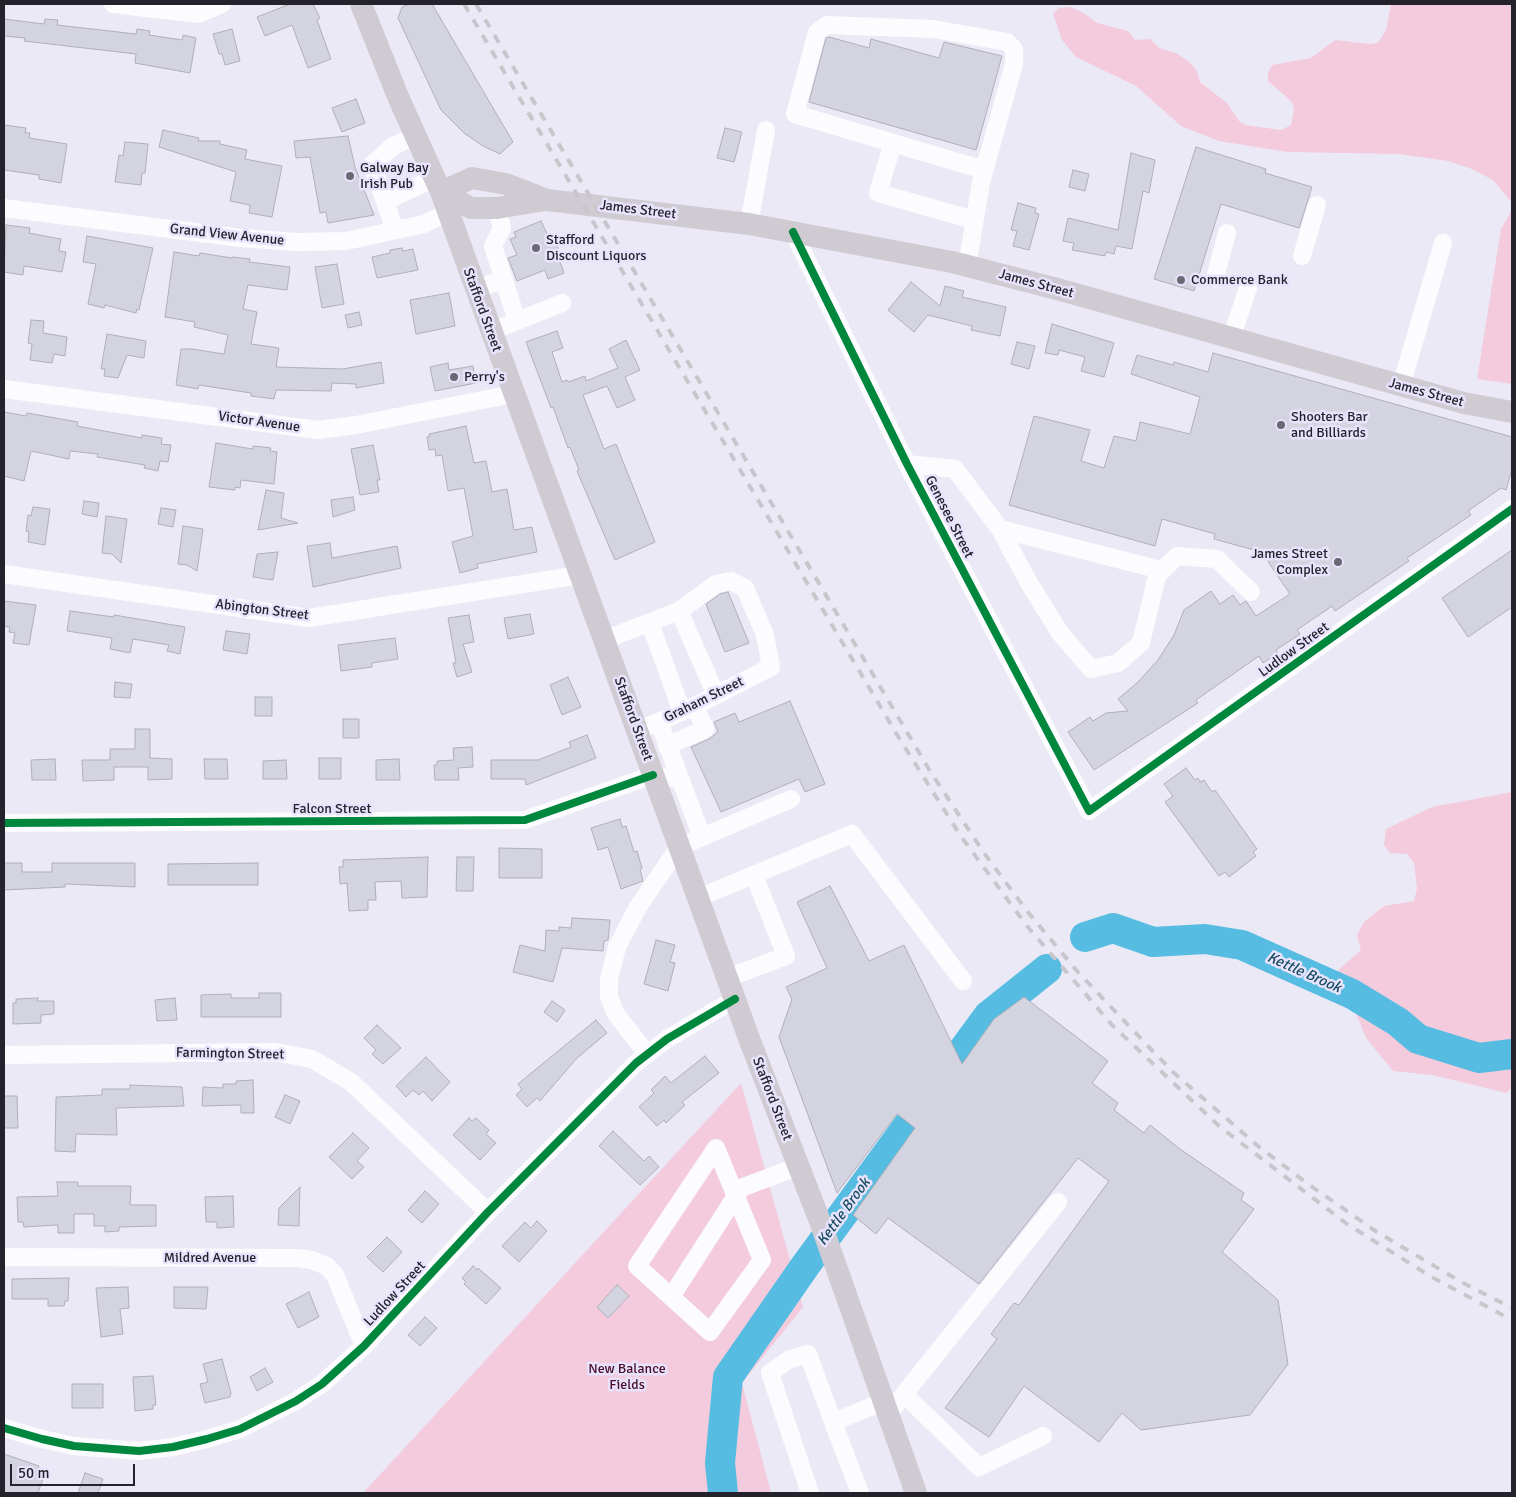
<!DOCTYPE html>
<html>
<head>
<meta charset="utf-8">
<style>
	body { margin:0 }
	#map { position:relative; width:1516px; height:1497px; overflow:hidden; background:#ece9f7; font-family:Signika,sans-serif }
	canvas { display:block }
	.frame { position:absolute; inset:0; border:5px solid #24222b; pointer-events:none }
	.scale { position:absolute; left:10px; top:1464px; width:125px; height:22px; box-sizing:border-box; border:2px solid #24222b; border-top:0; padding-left:6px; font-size:15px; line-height:18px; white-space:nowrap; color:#24222b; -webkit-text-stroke:4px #e8e3fd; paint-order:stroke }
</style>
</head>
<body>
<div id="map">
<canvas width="1516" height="1497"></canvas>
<div class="frame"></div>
<div class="scale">50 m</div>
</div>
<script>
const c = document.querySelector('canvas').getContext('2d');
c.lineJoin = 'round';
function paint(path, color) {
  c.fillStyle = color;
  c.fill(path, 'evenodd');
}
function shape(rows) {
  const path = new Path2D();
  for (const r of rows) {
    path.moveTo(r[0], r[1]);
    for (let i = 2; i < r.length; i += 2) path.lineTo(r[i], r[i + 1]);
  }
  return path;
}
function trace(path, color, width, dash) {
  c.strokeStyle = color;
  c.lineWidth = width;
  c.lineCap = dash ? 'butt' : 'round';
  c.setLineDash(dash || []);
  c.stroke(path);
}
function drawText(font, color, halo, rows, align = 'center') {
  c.font = font + ' Signika,sans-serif';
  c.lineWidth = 5;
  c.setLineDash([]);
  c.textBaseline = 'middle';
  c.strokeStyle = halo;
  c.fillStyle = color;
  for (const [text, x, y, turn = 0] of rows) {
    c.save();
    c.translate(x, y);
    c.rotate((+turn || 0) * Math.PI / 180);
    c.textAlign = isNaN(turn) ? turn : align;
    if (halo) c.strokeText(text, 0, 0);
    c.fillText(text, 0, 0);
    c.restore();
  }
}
const green = shape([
	[1391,4,1512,4,1512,203,1493,180,1472,169,1448,161,1399,154,1287,152,1219,141,1181,126,1136,86,1076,57,1062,40,1053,14,1059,8,1070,7,1084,13,1097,23,1128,31,1135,40,1150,39,1159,48,1176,53,1188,61,1197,71,1200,82,1227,103,1239,121,1245,125,1281,130,1291,125,1294,109,1292,102,1268,81,1268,73,1272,65,1311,58,1335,40,1369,44,1378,43,1386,30],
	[1512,210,1512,384,1477,379,1501,229],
	[1512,792,1512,1088,1506,1093,1433,1075,1393,1071,1366,1038,1355,1011,1340,996,1335,973,1361,950,1357,935,1364,922,1384,906,1414,901,1417,888,1414,863,1407,854,1390,853,1384,845,1386,829,1432,807],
	[741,1083,803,1307,742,1383,771,1493,363,1493]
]);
const river = shape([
	[1085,937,1113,928,1153,942,1205,939,1242,945,1352,994,1398,1022,1418,1039,1479,1058,1512,1054],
	[723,1493,720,1463,728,1377,805,1266,988,1016,1047,969]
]);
const building = shape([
	[290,4,313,4,320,18,317,20,331,59,308,68,292,25,265,36,257,17,290,4],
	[409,4,432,4,513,142,500,154,483,146,464,133,441,110,398,18,402,7,409,4],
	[4,19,44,24,45,19,58,20,57,25,136,34,137,29,150,31,149,35,182,40,183,35,196,38,190,73,135,63,136,54,24,41,25,38,4,36,4,19],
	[232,29,240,61,225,65,222,54,219,54,213,34,232,29],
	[829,37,869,48,871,39,939,58,944,42,1002,56,976,150,809,102,826,38,829,37],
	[356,99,365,123,342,132,332,108,356,99],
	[4,125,26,128,25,133,30,133,29,138,67,144,61,183,39,179,39,175,4,170,4,125],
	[725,128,742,132,734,162,717,158,725,128],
	[163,130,199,138,198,141,220,141,220,144,247,150,245,159,282,166,272,217,249,213,250,205,230,201,236,172,159,147,163,130],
	[348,136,355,167,374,215,328,223,326,212,320,213,310,157,296,158,294,141,348,136],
	[125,142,148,144,145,173,142,173,141,185,115,182,119,155,123,156,125,142],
	[1196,147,1266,169,1265,173,1312,187,1299,228,1221,204,1194,291,1154,279,1196,147],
	[1131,153,1155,160,1149,193,1143,191,1132,249,1116,246,1114,254,1106,252,1105,256,1072,250,1074,243,1063,241,1068,218,1118,230,1131,153],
	[1073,170,1089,174,1085,191,1069,187,1073,170],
	[1018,203,1036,208,1035,213,1039,214,1029,250,1013,246,1017,231,1011,230,1018,203],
	[541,221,550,240,554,239,563,261,560,262,564,273,548,279,545,270,517,281,508,258,517,255,510,239,516,237,514,232,541,221],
	[6,225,30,228,29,233,61,239,59,251,66,252,62,272,24,266,23,275,4,272,6,225],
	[87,236,153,248,139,310,137,309,136,313,105,305,104,308,88,304,96,264,83,262,87,236],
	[402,248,403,251,413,249,418,270,377,278,372,257,390,253,390,250,402,248],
	[174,252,199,256,200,253,232,258,232,257,250,259,249,262,290,267,287,290,248,285,243,309,257,312,251,344,279,348,276,367,343,369,381,362,384,383,356,388,356,384,332,383,331,391,276,390,274,399,251,396,251,393,199,385,198,389,176,385,181,349,192,349,224,354,228,335,194,327,195,322,165,317,174,252],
	[337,264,344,304,322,308,315,267,337,264],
	[911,282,940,306,945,286,964,291,962,297,1006,307,1000,336,971,330,972,326,928,315,914,332,888,310,911,282],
	[449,293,455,326,416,334,410,300,449,293],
	[359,312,362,325,348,328,345,315,359,312],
	[31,320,44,321,43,333,67,337,65,356,54,354,52,363,30,360,32,344,28,343,31,320],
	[1052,324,1114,343,1104,377,1081,371,1085,357,1059,350,1058,355,1045,353,1052,324],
	[557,331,563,348,552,352,562,382,567,380,568,382,585,376,586,381,618,368,609,349,626,340,640,370,625,377,635,400,617,408,607,386,583,395,604,449,616,444,655,542,615,560,577,471,579,470,570,447,568,448,553,407,551,408,526,342,557,331],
	[107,334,146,341,144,358,127,355,118,378,104,376,105,369,101,369,107,334],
	[1017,342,1035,346,1029,369,1011,364,1017,342],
	[1213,353,1512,437,1512,469,1506,490,1501,488,1468,511,1471,515,1407,558,1409,561,1335,611,1332,606,1297,630,1300,634,1276,650,1278,653,1263,663,1259,656,1196,700,1198,703,1094,770,1068,732,1090,717,1093,721,1106,713,1128,711,1118,699,1138,682,1158,660,1174,635,1184,610,1211,591,1220,604,1233,595,1240,605,1246,601,1256,616,1290,594,1269,563,1265,553,1214,539,1215,534,1162,519,1155,546,1009,505,1034,416,1090,430,1081,461,1104,468,1114,436,1136,441,1140,422,1190,434,1200,397,1131,374,1137,355,1173,365,1174,362,1208,372,1213,353],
	[448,363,449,370,473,366,476,383,435,391,430,367,448,363],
	[4,412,26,416,27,413,78,422,77,426,142,438,142,435,162,438,161,444,171,445,168,462,160,461,158,471,144,468,145,465,97,457,98,454,70,451,69,459,31,451,24,481,4,476,4,412],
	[466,426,474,463,486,461,492,492,507,489,514,530,532,527,537,552,477,564,478,568,460,573,452,542,473,536,464,488,448,491,442,455,436,456,435,449,429,450,427,437,430,436,429,434,466,426],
	[216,443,253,449,253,446,271,448,270,451,277,452,274,484,241,480,240,488,235,487,235,490,209,487,216,443],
	[373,445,380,480,377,480,379,492,360,495,351,449,373,445],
	[266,490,284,493,281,518,298,523,258,530,266,490],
	[353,497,355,510,333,517,331,500,353,497],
	[84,501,99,503,97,517,82,514,84,501],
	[33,507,50,509,45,545,28,542,29,532,26,531,28,515,31,516,33,507],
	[161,508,176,510,173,527,158,524,161,508],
	[106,516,127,519,121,563,112,554,102,553,106,516],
	[183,526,203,529,197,571,187,565,178,564,183,526],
	[330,543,332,558,397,546,401,568,313,587,307,546,330,543],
	[1512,550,1512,607,1468,637,1442,598,1512,550],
	[278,552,273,580,253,577,257,554,278,552],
	[728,592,749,643,725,652,706,604,720,594,728,592],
	[4,601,36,605,29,645,13,643,15,633,9,632,10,627,4,626,4,601],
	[70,611,114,617,114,615,185,627,180,654,167,651,169,645,133,639,130,653,110,649,112,638,67,631,70,611],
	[530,614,534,634,508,639,504,618,530,614],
	[469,615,474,642,463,644,472,672,457,677,453,663,456,663,448,618,469,615],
	[226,631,250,634,247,654,223,650,226,631],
	[395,638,398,659,372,663,372,667,341,671,338,645,395,638],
	[568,677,581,707,562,715,550,685,568,677],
	[115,682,132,684,130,698,114,697,115,682],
	[255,697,272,697,272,716,255,716,255,697],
	[790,701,825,784,805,792,799,779,721,812,691,747,709,739,718,732,714,722,735,713,739,722,790,701],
	[343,719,359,719,359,738,343,738,343,719],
	[135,729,150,729,150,758,172,759,172,779,148,780,148,767,114,767,114,780,83,781,82,760,110,760,110,749,135,749,135,729],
	[587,735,596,758,526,785,525,779,491,779,491,760,538,760,571,747,569,742,587,735],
	[472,747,473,767,458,768,459,780,435,780,434,765,437,765,437,761,454,760,453,748,472,747],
	[319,758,341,758,341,779,319,779,319,758],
	[55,759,56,780,32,780,31,760,55,759],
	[204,759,227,759,228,779,205,779,204,759],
	[399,759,400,780,376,780,376,760,399,759],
	[286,760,287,779,263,779,263,761,286,760],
	[1186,768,1195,780,1198,778,1200,782,1204,780,1212,792,1215,790,1257,849,1253,852,1256,856,1229,877,1225,872,1219,876,1165,802,1173,796,1164,784,1186,768],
	[620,819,622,827,626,826,634,852,637,851,642,868,640,869,643,881,621,889,608,847,598,850,591,828,620,819],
	[499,848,542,849,542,878,499,878,499,848],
	[428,857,427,897,402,898,401,881,375,882,376,900,368,900,368,910,349,911,347,883,340,884,339,867,343,867,343,860,428,857],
	[457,857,474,857,473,891,456,891,457,857],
	[4,863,22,863,22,872,52,872,52,863,135,863,135,887,65,884,65,887,4,890,4,863],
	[258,863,258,885,168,885,168,864,258,863],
	[830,886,869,961,904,945,962,1064,994,1019,1024,997,1108,1061,1092,1083,1118,1103,1114,1110,1144,1133,1150,1125,1180,1149,1244,1193,1241,1200,1254,1209,1222,1252,1278,1300,1288,1364,1250,1415,1141,1430,1122,1413,1099,1442,1024,1386,989,1437,945,1408,997,1339,991,1334,1014,1303,1019,1305,1109,1181,1078,1158,979,1284,888,1218,876,1234,853,1215,915,1128,897,1114,837,1193,779,1037,792,999,786,987,827,968,797,902,830,886],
	[572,918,610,920,608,940,604,941,603,951,562,948,553,982,513,972,520,945,545,951,546,930,559,931,559,927,571,928,572,918],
	[656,940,675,945,670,962,675,963,668,991,644,984,656,940],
	[259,993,281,993,281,1017,201,1017,201,995,231,994,231,998,259,998,259,993],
	[38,998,37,1001,54,1001,54,1014,41,1015,41,1023,13,1024,13,1003,16,1003,16,999,38,998],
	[175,998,177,1020,157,1021,155,1000,175,998],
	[552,1001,565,1010,557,1022,544,1012,552,1001],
	[596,1020,607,1033,577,1058,540,1101,537,1098,527,1107,516,1095,522,1089,518,1084,596,1020],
	[377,1025,401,1048,383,1064,372,1054,376,1050,364,1038,377,1025],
	[705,1056,719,1073,682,1102,685,1105,666,1123,664,1120,657,1126,639,1107,654,1093,651,1090,665,1076,671,1083,705,1056],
	[426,1057,450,1082,432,1101,423,1091,419,1095,413,1090,406,1097,396,1086,426,1057],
	[253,1080,254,1113,241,1113,241,1105,202,1106,203,1087,223,1088,223,1084,236,1084,236,1081,253,1080],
	[130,1085,182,1087,184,1106,116,1108,117,1135,76,1134,75,1152,55,1151,56,1097,102,1095,102,1089,130,1089,130,1085],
	[285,1095,300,1101,290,1124,275,1117,285,1095],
	[4,1096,17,1096,18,1128,4,1128,4,1096],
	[469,1118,472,1121,476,1118,489,1130,486,1134,496,1143,480,1160,453,1135,469,1118],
	[613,1131,644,1161,649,1156,659,1167,640,1185,599,1146,613,1131],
	[353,1133,369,1148,357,1161,364,1167,352,1179,329,1157,353,1133],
	[57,1182,78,1182,78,1186,131,1186,130,1205,156,1205,156,1226,119,1227,119,1231,105,1232,105,1226,94,1226,94,1214,74,1214,74,1233,58,1233,58,1225,24,1227,23,1222,18,1222,17,1197,58,1196,57,1182],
	[300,1187,299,1226,278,1225,279,1208,300,1187],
	[425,1191,439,1204,422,1223,408,1210,425,1191],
	[233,1196,234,1227,217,1228,217,1222,206,1222,205,1197,233,1196],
	[537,1221,547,1231,519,1262,502,1246,525,1222,531,1228,537,1221],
	[387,1237,402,1252,383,1272,367,1257,387,1237],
	[473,1266,477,1270,478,1268,501,1288,486,1304,464,1284,466,1282,462,1278,473,1266],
	[69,1278,68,1301,65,1301,64,1306,48,1306,48,1299,12,1299,12,1279,69,1278],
	[617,1285,629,1296,608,1318,597,1307,617,1285],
	[128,1287,129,1308,120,1309,123,1334,101,1337,96,1288,128,1287],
	[174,1287,208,1287,206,1309,174,1308,174,1287],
	[309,1292,319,1317,298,1328,286,1304,309,1292],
	[425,1317,437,1328,420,1346,408,1335,425,1317],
	[222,1359,231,1393,230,1397,205,1403,200,1384,208,1382,203,1364,222,1359],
	[265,1368,273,1382,257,1391,250,1377,265,1368],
	[153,1376,156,1405,153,1405,153,1409,135,1411,133,1377,153,1376],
	[72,1384,103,1384,103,1408,72,1408,72,1384],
	[4,1454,39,1466,37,1470,45,1473,38,1493,4,1493,4,1454],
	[85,1473,103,1479,98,1493,78,1493,85,1473]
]);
const minor = shape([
	[113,4,198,14,222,4],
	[893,143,878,193,974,220],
	[385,201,435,178],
	[4,208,241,238,297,242,346,241,424,224,447,213],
	[497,208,502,228,493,246,517,321],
	[749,224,766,130],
	[395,230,372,165,393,146,416,136],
	[793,232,907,464,1089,811,1512,509],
	[1302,256,1317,205],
	[967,266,981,182,1014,64,1014,49,1007,42,933,29,827,25,817,32,795,114,984,170],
	[1215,278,1227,233],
	[475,290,504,279],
	[490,332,562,303],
	[1231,339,1248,288],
	[1401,386,1443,243],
	[4,389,318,430,356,425,513,394],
	[907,464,955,469,1000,529,1029,583,1060,633,1091,669,1118,663,1141,643,1157,576,1177,556,1217,559,1251,592],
	[1000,529,1161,570],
	[4,574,309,618,580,575],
	[650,623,682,712],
	[604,640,679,611,716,695],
	[659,722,702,837],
	[637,731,695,706,771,667,765,635,745,588,731,581,716,584,679,611],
	[667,746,705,729,695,706],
	[4,823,525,820,653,775,680,779],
	[698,898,852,834,963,981],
	[727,978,786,956,754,875],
	[647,1054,616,1014,609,997,609,979,617,947,638,907,679,847,791,799],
	[4,1055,275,1052,312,1059,351,1082,488,1212],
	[716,1148,762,1260,710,1332,637,1266,716,1148],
	[4,1257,297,1258,311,1260,327,1266,335,1275,364,1346],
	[671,1297,741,1188,799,1166],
	[904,1394,979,1467,1043,1436],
	[888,1414,1058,1202],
	[4,1428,42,1439,74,1446,139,1451,173,1447,207,1439,240,1429,296,1401,322,1384,364,1346,488,1212,636,1063,667,1039,735,999],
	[810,1493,770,1373,790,1359,808,1354,833,1422],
	[860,1493,833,1422,883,1402]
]);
const major = shape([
	[361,4,399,99,441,192,750,1041,821,1224,916,1493],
	[441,192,472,178,506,184,547,200,749,224,952,262,1061,290,1464,403,1512,412],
	[441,192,471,208,497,208,545,200]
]);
const rail = shape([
	[464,4,896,733,960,835,1027,926,1112,1025,1219,1126,1347,1224,1430,1276,1512,1320],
	[476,4,930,771,984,853,1027,911,1077,971,1146,1044,1174,1073,1258,1146,1308,1184,1377,1232,1463,1283,1512,1308]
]);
const cycleway = shape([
	[793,232,907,464,1089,811,1512,509],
	[4,823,525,820,653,775],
	[4,1428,42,1439,74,1446,139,1451,173,1447,207,1439,240,1429,296,1401,322,1384,364,1346,488,1212,636,1063,667,1039,735,999]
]);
const markers = [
	[350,176,5,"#6a6872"],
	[536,248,5,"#6a6872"],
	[1181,280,5,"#6a6872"],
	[454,377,5,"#6a6872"],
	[1281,425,5,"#6a6872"],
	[1338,562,5,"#6a6872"]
];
const poiNames = [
	["Galway Bay",360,168],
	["Irish Pub",360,184],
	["Stafford",546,240],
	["Discount Liquors",546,256],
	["Commerce Bank",1191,280],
	["Perry's",464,377],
	["Shooters Bar",1291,417],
	["and Billiards",1291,433],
	["James Street",1328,554,"right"],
	["Complex",1328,570,"right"]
];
const streetNames = [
	["James Street",638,210,7],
	["Grand View Avenue",227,235,6],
	["James Street",1036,284,15],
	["Stafford Street",482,310,70],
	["James Street",1426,393,15],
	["Victor Avenue",259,422,8],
	["Genesee Street",949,517,63],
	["Abington Street",262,610,7],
	["Ludlow Street",1294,650,-36],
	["Graham Street",704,700,-26],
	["Stafford Street",633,719,70],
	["Falcon Street",332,809],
	["Farmington Street",230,1054,1],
	["Stafford Street",772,1099,69],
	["Mildred Avenue",210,1258],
	["Ludlow Street",395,1294,-47]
];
const parkNames = [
	["New Balance",627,1369],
	["Fields",627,1385]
];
const waterNames = [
	["Kettle Brook",1304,973,24],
	["Kettle Brook",844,1212,-54]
];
paint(green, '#f3cbdd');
trace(river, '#56bce1', 30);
paint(building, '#d3d4df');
trace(building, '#aeafb9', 1);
trace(minor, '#fcfcfe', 18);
trace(major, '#d0cbd3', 22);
trace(rail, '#c7c7cb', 4, [9, 9]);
trace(cycleway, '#00873e', 8);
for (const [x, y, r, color] of markers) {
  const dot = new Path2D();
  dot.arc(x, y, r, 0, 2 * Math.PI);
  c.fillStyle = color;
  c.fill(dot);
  trace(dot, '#e8e3fd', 2);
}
drawText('14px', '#24222b', '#e8e3fd', poiNames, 'left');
drawText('14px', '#24222b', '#e8e3fd', streetNames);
drawText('14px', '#4b0d27', '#e8e3fd', parkNames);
drawText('italic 15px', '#174c60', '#e8e3fd', waterNames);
</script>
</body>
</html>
